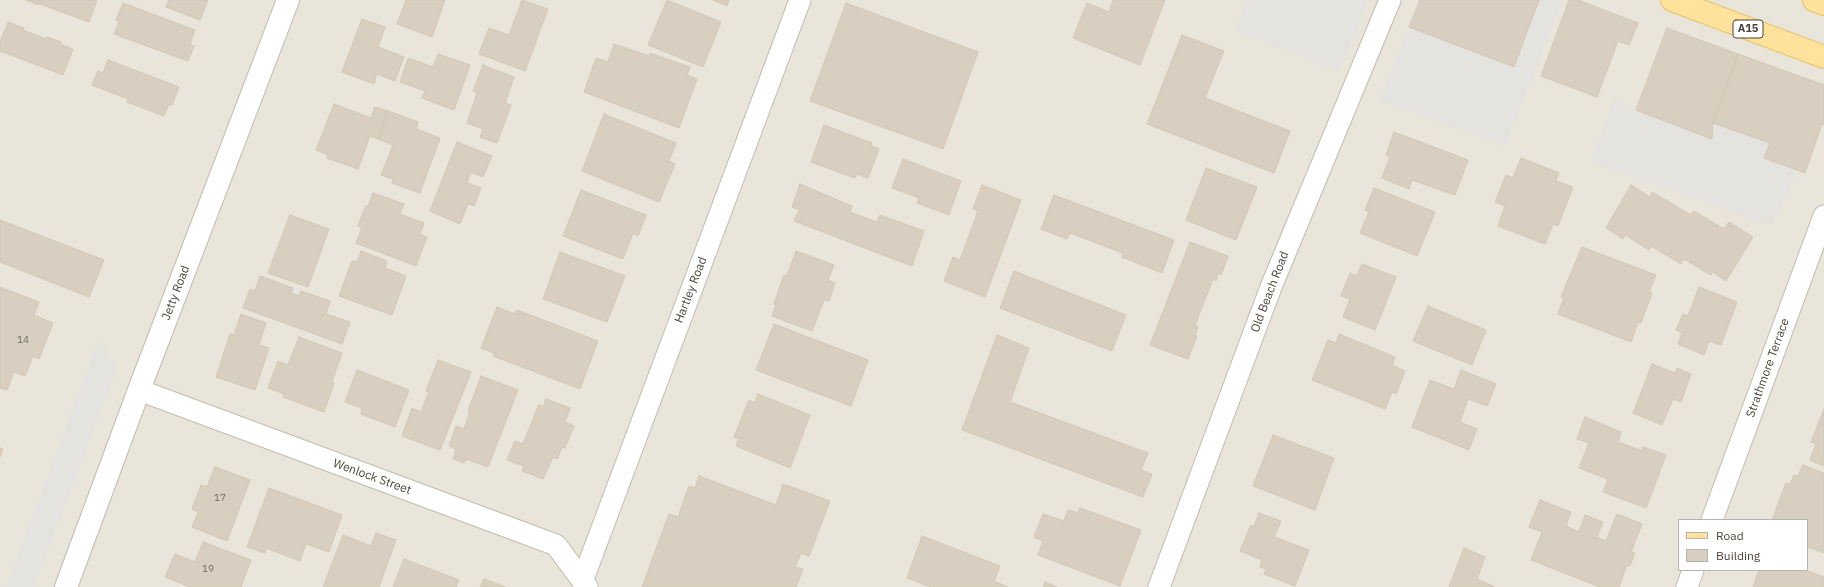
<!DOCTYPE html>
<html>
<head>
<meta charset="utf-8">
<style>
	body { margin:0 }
	#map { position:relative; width:1824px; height:587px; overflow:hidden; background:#f6f3ec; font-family:"IBM Plex Sans",sans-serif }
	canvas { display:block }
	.legend { position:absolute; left:1678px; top:519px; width:130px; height:52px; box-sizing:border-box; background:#fff; border:1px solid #b7b4b0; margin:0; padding:5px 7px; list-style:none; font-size:12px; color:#4b4439 }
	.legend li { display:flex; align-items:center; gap:8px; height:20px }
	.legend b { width:20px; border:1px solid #b7b4b0 }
</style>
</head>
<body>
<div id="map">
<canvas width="1824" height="587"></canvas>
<ul class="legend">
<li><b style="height:5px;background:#ffe39c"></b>Road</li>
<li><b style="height:11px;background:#d8cfc1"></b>Building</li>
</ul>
</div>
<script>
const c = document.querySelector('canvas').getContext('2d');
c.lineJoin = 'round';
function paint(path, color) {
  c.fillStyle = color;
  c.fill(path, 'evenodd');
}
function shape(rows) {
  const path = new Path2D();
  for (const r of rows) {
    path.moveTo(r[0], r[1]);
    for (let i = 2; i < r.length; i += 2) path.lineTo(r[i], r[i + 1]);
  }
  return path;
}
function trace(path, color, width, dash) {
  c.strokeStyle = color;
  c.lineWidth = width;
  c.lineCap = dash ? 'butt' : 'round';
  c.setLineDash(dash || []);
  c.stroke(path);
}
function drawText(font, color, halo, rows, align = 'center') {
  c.font = font + ' "IBM Plex Sans",sans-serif';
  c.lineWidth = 3.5;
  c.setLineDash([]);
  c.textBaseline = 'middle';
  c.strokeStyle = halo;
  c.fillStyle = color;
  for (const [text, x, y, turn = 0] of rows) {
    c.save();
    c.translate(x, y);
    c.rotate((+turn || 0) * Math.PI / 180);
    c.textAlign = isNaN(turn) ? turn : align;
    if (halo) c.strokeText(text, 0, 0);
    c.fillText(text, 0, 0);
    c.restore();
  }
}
const residential = shape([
	[0,0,1824,0,1824,587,0,587],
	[1679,520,1807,520,1807,570,1679,570]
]);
const parking = shape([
	[1247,0,1363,0,1367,2,1340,72,1235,31],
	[1539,0,1563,0,1505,147,1380,100,1409,27,1513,67],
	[1614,100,1712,138,1713,123,1770,143,1764,158,1798,170,1772,226,1590,162],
	[98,340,118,366,34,587,6,587]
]);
const building = shape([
	[26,0,97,0,89,22,40,4,39,5,26,0],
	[169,0,208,0,200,20,166,7,169,0],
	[406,0,445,0,432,37,397,24,406,0],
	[522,0,548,9,525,71,479,54,489,28,509,35,522,0],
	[667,0,721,22,703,67,648,45,667,0],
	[713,0,729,0,727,6,713,0],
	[1113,0,1165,0,1140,65,1073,38,1087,3,1109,12,1113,0],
	[1420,0,1539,0,1514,67,1409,27,1420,0],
	[1569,0,1578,0,1638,23,1629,45,1618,41,1597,97,1541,76,1569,0],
	[123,3,195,30,190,44,194,46,188,61,114,34,119,21,116,20,123,3],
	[846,3,978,52,943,149,810,101,846,3],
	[362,19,385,27,378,47,404,57,395,81,377,74,374,84,342,72,362,19],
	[8,22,24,28,23,30,46,39,47,37,61,42,60,44,73,49,63,75,0,51,0,42,8,22],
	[1667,28,1738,54,1713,123,1712,139,1636,110,1667,28],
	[1182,35,1224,51,1205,98,1290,131,1274,173,1147,124,1182,35],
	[614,44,649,56,650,53,690,67,687,75,697,79,679,128,584,92,596,58,608,62,614,44],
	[438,54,470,65,454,110,422,98,425,91,400,82,408,58,433,67,438,54],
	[1738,54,1824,85,1824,125,1822,124,1805,173,1764,158,1770,143,1713,123,1738,54],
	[108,60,179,87,172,105,169,104,164,116,127,102,128,99,92,85,98,71,103,73,108,60],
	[483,65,514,77,505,103,511,105,497,143,480,137,483,129,467,123,477,93,473,91,483,65],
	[334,104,371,118,375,107,388,111,378,139,370,136,358,169,327,158,328,155,316,150,334,104],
	[388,111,418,122,416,129,440,138,420,193,392,183,393,179,381,175,393,145,378,139,388,111],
	[604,114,676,143,669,161,675,164,659,202,582,171,604,114],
	[824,125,872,143,871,146,879,149,868,178,857,174,855,178,811,162,824,125],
	[1394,132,1468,160,1455,195,1412,180,1409,189,1382,178,1390,157,1386,155,1394,132],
	[457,142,492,156,483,177,471,172,467,183,481,188,474,206,468,204,460,224,430,211,457,142],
	[1521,158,1559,173,1556,181,1573,187,1558,226,1553,224,1545,244,1498,226,1505,206,1495,202,1506,175,1513,178,1521,158],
	[903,159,961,181,949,215,917,203,919,198,892,188,903,159],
	[1206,168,1257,187,1236,240,1186,220,1206,168],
	[800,184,852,206,850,212,877,222,880,215,924,231,912,266,794,221,799,210,792,207,800,184],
	[982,185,1021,200,985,297,944,281,953,257,960,260,978,211,973,209,982,185],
	[1631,185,1650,197,1652,192,1691,215,1694,211,1724,229,1729,222,1753,237,1726,281,1713,272,1711,275,1684,259,1681,264,1651,246,1649,250,1625,235,1623,239,1606,228,1631,185],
	[1374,188,1435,212,1417,256,1360,233,1369,212,1365,210,1374,188],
	[581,190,646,215,638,236,633,233,623,259,563,236,581,190],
	[373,193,404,204,400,214,424,223,420,234,427,237,416,266,356,243,362,228,358,226,366,205,368,207,373,193],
	[1054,195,1174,240,1162,273,1122,257,1123,253,1070,233,1067,239,1041,229,1054,195],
	[290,215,329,229,308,287,268,273,290,215],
	[0,220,104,260,89,297,0,262,0,220],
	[1190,242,1228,256,1221,275,1218,273,1216,281,1213,279,1195,325,1198,327,1195,335,1197,336,1188,359,1150,345,1190,242],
	[1582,247,1656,275,1649,292,1652,293,1641,323,1638,322,1631,342,1558,314,1564,298,1561,297,1582,247],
	[361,251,387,261,385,268,406,276,392,315,339,296,352,261,357,262,361,251],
	[796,251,834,265,828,280,835,283,829,301,824,300,812,331,772,316,776,305,774,304,784,275,787,276,796,251],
	[560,252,625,276,607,322,543,299,560,252],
	[1362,264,1396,277,1375,330,1343,317,1350,299,1341,296,1350,273,1357,276,1362,264],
	[1014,271,1126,315,1112,351,1000,308,1014,271],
	[260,276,293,288,291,293,299,296,301,291,330,301,326,314,350,322,342,344,243,308,250,289,255,291,260,276],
	[0,287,39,302,34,315,53,323,39,359,33,356,25,376,14,372,7,390,0,388,0,287],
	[1699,287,1737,302,1721,345,1709,341,1704,355,1678,344,1682,333,1676,330,1683,314,1688,316,1699,287],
	[1428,306,1486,330,1472,365,1413,341,1428,306],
	[497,307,515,314,517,310,598,341,580,389,493,356,494,353,481,348,497,307],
	[241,314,266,323,259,345,269,348,255,390,216,377,230,334,234,335,241,314],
	[774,324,868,360,851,406,756,370,774,324],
	[1339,334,1395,357,1392,365,1405,371,1396,394,1392,392,1385,409,1312,380,1328,340,1336,343,1339,334],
	[997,335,1029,348,1010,402,1148,453,1141,470,1152,474,1143,497,962,430,997,335],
	[299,337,342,353,332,382,334,383,324,412,283,397,284,394,268,388,278,361,288,365,299,337],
	[438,360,471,372,440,450,402,436,412,408,421,412,429,392,426,391,438,360],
	[1652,364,1675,373,1677,368,1691,374,1681,402,1673,399,1662,425,1633,413,1652,364],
	[357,370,409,390,395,427,361,414,362,408,345,402,357,370],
	[1461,370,1496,384,1487,406,1468,399,1460,422,1477,429,1469,450,1412,427,1430,380,1454,389,1461,370],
	[481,376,518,390,488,467,466,459,464,463,453,459,456,449,449,446,456,426,464,429,470,412,468,411,481,376],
	[758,394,810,415,790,468,736,446,739,439,734,437,749,400,755,403,758,394],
	[546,399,570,408,565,422,574,426,565,448,562,447,557,459,553,457,543,479,522,471,524,466,507,460,515,441,523,444,539,404,543,407,546,399],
	[1824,409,1824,466,1810,460,1816,444,1811,442,1824,409],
	[1585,417,1621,432,1618,442,1642,451,1643,447,1666,455,1646,508,1603,492,1608,479,1579,468,1589,443,1577,439,1585,417],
	[1273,435,1334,458,1315,510,1253,486,1273,435],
	[0,448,3,449,0,457,0,448],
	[1803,465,1824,473,1824,553,1807,547,1807,520,1772,520,1786,483,1790,485,1794,475,1798,476,1803,465],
	[215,467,250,480,227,541,192,527,198,512,192,509,201,485,207,487,215,467],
	[699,476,776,505,783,484,830,501,809,556,801,553,795,567,803,569,796,587,642,587,669,514,678,517,689,486,695,488,699,476],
	[269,488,342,515,329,552,306,544,300,561,266,548,265,553,247,547,269,488],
	[1540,500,1571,512,1566,526,1579,532,1585,515,1603,522,1597,537,1606,541,1617,514,1642,524,1631,552,1635,553,1630,566,1627,565,1619,587,1600,587,1531,560,1542,532,1529,527,1540,500],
	[1080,508,1141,530,1120,586,1038,555,1043,541,1034,537,1043,514,1064,521,1068,510,1078,513,1080,508],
	[1259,513,1281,521,1274,537,1309,550,1295,586,1264,574,1266,569,1260,567,1262,560,1240,551,1251,525,1254,527,1259,513],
	[376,533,396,540,379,587,323,587,343,535,371,546,376,533],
	[922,536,1000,566,994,581,1008,587,931,587,907,578,922,536],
	[203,542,251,560,241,587,190,587,165,577,175,554,195,562,203,542],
	[1464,548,1485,557,1477,579,1495,587,1449,587,1464,548],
	[404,559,459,580,456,587,393,587,404,559],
	[1759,570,1805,570,1824,577,1824,587,1753,587,1759,570],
	[484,579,506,587,480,587,484,579],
	[1045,582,1057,587,1043,587,1045,582]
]);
const minor = shape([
	[139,390,556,545,587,587],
	[1712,520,1824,216],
	[583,579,800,0],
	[1159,587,1271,287,1390,0],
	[1687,587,1693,570]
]);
const tertiary = shape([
	[66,587,139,390,288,0]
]);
const primary = shape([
	[1672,0,1824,57],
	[1814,0,1824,4]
]);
const numberNames = [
	["14",23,340],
	["17",220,498],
	["19",208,569]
];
const shields = [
	[1748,29,30]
];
const shieldNames = [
	["A15",1748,29]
];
const streetNames = [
	["Hartley Road",691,290,-69],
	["Old Beach Road",1270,292,-69],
	["Jetty Road",176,293,-69],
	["Strathmore Terrace",1768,368,-70],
	["Wenlock Street",372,477,20]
];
paint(residential, '#eae5da');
paint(parking, '#e5e3e0');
paint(building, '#d8cfc1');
trace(building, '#d3c7b4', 1);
trace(minor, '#c2bbae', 23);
trace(tertiary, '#c2bbae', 24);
trace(primary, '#e6c16a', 24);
trace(minor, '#fff', 21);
trace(tertiary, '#fff', 22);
trace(primary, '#ffe39c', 22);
drawText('10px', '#6e675b', null, numberNames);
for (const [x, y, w] of shields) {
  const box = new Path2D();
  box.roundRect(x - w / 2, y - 9, w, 18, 3);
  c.fillStyle = '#fff';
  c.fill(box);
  trace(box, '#4b4439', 1);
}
drawText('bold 11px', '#4b4439', null, shieldNames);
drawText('12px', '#4b4439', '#fff', streetNames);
</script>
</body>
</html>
